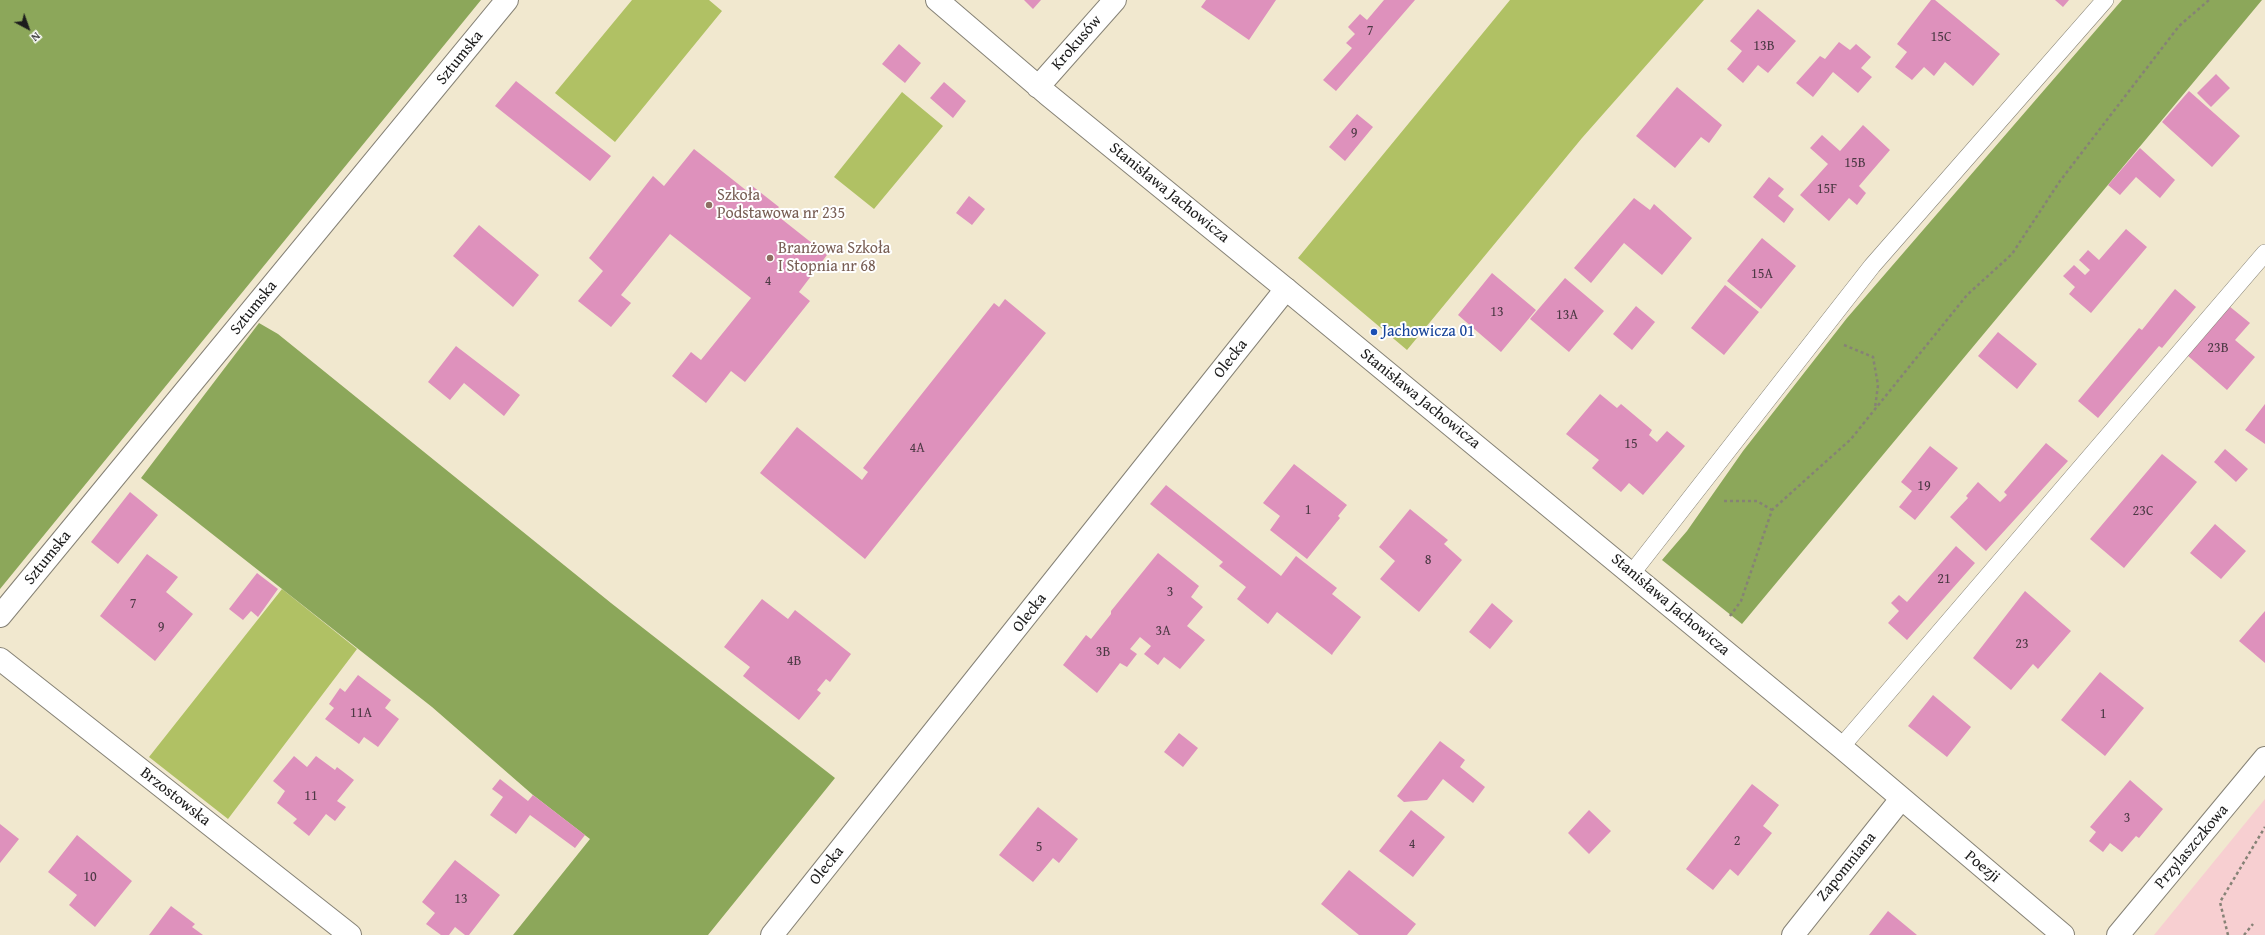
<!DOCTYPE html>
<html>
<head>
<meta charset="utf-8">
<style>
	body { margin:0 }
	#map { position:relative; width:2265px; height:935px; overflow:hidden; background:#f1e8cf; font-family:"Gentium Book Plus",serif }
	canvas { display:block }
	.north { position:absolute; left:8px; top:8px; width:40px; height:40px; -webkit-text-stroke:3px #fff; paint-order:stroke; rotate:139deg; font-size:11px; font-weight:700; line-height:16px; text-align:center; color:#1c1c1c }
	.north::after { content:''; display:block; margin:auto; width:14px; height:18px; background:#1c1c1c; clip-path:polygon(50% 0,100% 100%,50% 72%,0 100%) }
</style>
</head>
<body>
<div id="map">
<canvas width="2265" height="935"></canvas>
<div class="north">N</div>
</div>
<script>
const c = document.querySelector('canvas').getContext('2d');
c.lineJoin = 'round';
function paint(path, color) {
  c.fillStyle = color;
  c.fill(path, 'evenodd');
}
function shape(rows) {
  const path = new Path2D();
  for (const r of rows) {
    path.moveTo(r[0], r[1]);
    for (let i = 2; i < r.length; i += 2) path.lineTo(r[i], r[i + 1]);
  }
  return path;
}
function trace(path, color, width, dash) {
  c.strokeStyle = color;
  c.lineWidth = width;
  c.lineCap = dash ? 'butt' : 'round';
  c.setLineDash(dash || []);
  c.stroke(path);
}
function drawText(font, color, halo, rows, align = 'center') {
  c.font = font + ' "Gentium Book Plus",serif';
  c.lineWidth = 4;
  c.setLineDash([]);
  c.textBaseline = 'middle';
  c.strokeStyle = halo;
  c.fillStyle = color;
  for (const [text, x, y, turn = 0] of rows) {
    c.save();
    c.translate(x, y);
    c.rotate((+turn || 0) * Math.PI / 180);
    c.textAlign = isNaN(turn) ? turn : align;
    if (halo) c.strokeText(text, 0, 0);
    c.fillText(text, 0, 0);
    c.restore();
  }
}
const built = shape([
	[2265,799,2265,935,2154,935]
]);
const green = shape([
	[632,0,709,0,722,11,615,142,555,93],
	[1510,0,1704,0,1582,138,1407,350,1298,258],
	[902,92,943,126,874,209,834,177],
	[282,589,357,649,228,819,149,757]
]);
const forest = shape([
	[0,0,481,0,0,589],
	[2122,0,2262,0,1742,624,1662,560,1687,531,1743,451,1847,318],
	[259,323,278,334,611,603,835,778,708,935,513,935,590,839,533,795,432,707,141,478]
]);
const building = shape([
	[1024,0,1041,0,1033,9],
	[1206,0,1276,0,1249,40,1201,7],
	[1384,0,1415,0,1336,91,1323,80,1352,48,1346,43,1355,34,1348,27,1360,14,1367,20],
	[1931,0,1935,0,2000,54,1973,86,1945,62,1934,76,1924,67,1912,80,1895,67,1907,52,1897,44],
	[2055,0,2069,0,2063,7],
	[1758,9,1796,41,1768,73,1758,65,1743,83,1727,69,1742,51,1730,41],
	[1839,42,1850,50,1856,44,1871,57,1861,68,1872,77,1858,93,1833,72,1813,97,1796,83,1820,56,1825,59],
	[899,44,921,63,905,83,882,64],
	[2216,74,2230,88,2211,107,2197,93],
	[516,81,611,156,590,181,495,106],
	[944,82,966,101,953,118,930,98],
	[1677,87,1722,125,1709,143,1701,137,1675,168,1636,136],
	[2189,91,2240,136,2212,167,2162,122],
	[1357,114,1373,127,1345,161,1329,147],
	[1863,125,1890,150,1859,186,1866,193,1857,205,1849,198,1829,221,1800,195,1828,164,1810,148,1822,135,1840,151],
	[2140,148,2175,180,2160,198,2136,177,2120,195,2108,185],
	[694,149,747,191,751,185,779,207,774,213,827,255,799,292,810,301,745,382,731,371,706,403,672,376,691,352,701,360,751,298,670,234,621,295,631,303,611,327,578,301,603,271,589,258,653,176,664,186],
	[1769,177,1784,189,1778,196,1794,209,1784,223,1753,197],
	[969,196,985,209,972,225,956,213],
	[1634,198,1650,210,1654,204,1692,238,1662,275,1624,243,1591,283,1574,268],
	[479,225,539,275,513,307,453,256],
	[2126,229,2147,247,2091,313,2069,294,2075,287,2063,276,2074,265,2085,275,2090,270,2079,260,2088,250,2099,260],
	[1762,238,1796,266,1761,309,1727,281],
	[1492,273,1536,310,1501,352,1458,315],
	[1565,278,1604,311,1569,352,1530,319],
	[1725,285,1759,312,1724,355,1691,328],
	[2175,289,2196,307,2162,348,2159,346,2098,418,2078,401,2139,328,2142,330],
	[1005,299,1046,333,865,559,760,473,797,427,862,480,868,472,863,468,994,303,999,307],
	[1636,306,1655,322,1632,350,1613,334],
	[2229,306,2250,323,2235,340,2255,357,2227,390,2187,355],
	[1998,332,2037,364,2017,389,1978,356],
	[456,346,520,395,504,416,464,383,450,400,428,382],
	[1600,394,1617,408,1621,404,1652,430,1649,435,1657,442,1667,431,1685,446,1643,495,1629,483,1621,492,1592,468,1599,460,1566,434],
	[2265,404,2265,444,2245,430],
	[2046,443,2068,461,1986,551,1950,517,1968,498,1966,496,1978,482,2000,502,2007,495,2004,492],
	[1930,446,1958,468,1915,520,1899,507,1912,491,1901,482],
	[2225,449,2248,469,2236,482,2214,462],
	[2162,454,2197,482,2124,568,2090,539],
	[1294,464,1347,505,1338,516,1340,518,1307,559,1270,530,1280,516,1263,503],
	[1166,485,1281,576,1296,556,1337,588,1332,594,1361,617,1333,653,1332,655,1277,612,1268,624,1237,599,1246,587,1219,566,1223,562,1150,504],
	[130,492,158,515,118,564,91,542],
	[1410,509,1448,540,1444,544,1462,560,1419,612,1380,579,1395,561,1379,547],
	[2215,524,2246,551,2221,579,2190,553],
	[1956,546,1975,563,1907,640,1888,623,1899,611,1891,603,1899,595,1907,602],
	[1158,553,1199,586,1191,597,1203,607,1187,626,1205,640,1180,669,1164,657,1158,665,1144,654,1151,646,1140,637,1130,649,1137,654,1127,667,1120,663,1097,693,1063,665,1086,635,1091,639,1111,614,1111,611],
	[147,554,178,577,166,592,193,614,155,661,100,616],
	[257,573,278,589,258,617,251,611,243,620,229,609],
	[2025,591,2071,631,2038,669,2033,664,2011,690,1973,658],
	[762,599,788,619,795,610,851,654,830,682,826,679,817,690,821,693,799,720,743,676,750,667,724,647],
	[1492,603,1513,621,1490,649,1469,632],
	[2265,611,2265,663,2239,641],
	[2100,672,2144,708,2105,756,2061,720],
	[358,675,391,700,385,708,399,719,378,747,364,737,359,744,325,719,334,708,329,704,340,688,345,692],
	[1933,695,1971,727,1947,757,1908,726],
	[1179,733,1198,748,1183,767,1164,752],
	[1440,741,1465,760,1460,767,1485,787,1473,803,1443,779,1427,800,1404,802,1397,796],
	[294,756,307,767,316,756,335,770,337,767,354,780,337,801,346,807,335,821,326,814,309,836,293,823,297,819,277,803,285,791,273,781],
	[500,779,528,801,533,795,585,835,575,848,530,815,516,834,490,815,503,797,492,789],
	[2130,780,2163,809,2139,838,2136,836,2122,852,2110,843,2103,852,2089,841,2096,832,2090,827],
	[1752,784,1779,805,1763,826,1772,833,1738,876,1730,869,1713,890,1686,869],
	[1038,807,1078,839,1059,863,1053,858,1033,882,999,855],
	[1411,810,1445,837,1413,877,1379,851],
	[1589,810,1611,831,1589,854,1568,833],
	[0,824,19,839,0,863],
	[77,835,132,881,95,927,69,905,77,895,48,872],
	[455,860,500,895,469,935,465,935,455,927,449,935,441,935,426,924,435,913,422,902],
	[1349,870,1416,924,1407,935,1359,935,1321,904],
	[171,906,195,924,192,927,203,935,149,935],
	[1888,911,1917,935,1869,935]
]);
const path = shape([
	[1844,345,1873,357,1878,385,1875,408],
	[1724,501,1757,501,1772,510],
	[1730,616,1741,601,1772,510,1851,439,1967,295,2012,254,2060,181,2179,26,2209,0],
	[2228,935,2220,902,2265,827],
	[2244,935,2253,924]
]);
const service = shape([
	[1632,573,1872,266,2105,0],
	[1841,747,2265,253]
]);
const minor = shape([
	[937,0,1047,94,1286,289],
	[1038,87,1115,0],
	[0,616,507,0],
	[0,659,350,935],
	[1793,935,1901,799],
	[2118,935,2265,758]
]);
const tertiary = shape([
	[772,935,1286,289,1841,747,2063,935]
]);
const markers = [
	[709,205,4,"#8d6e63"],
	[770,258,4,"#8d6e63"],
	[1374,332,4,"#1a4fb4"]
];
const numberNames = [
	["7",1370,31],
	["15C",1941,37],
	["13B",1764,46],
	["9",1354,133],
	["15B",1855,163],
	["15F",1827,189],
	["15A",1762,274],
	["4",768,281],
	["13",1497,312],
	["13A",1567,315],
	["23B",2218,348],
	["15",1631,444],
	["4A",917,448],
	["19",1924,486],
	["1",1308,510],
	["23C",2143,511],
	["8",1428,560],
	["21",1944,579],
	["3",1170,592],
	["7",133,604],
	["9",161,627],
	["3A",1163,631],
	["23",2022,644],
	["3B",1103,652],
	["4B",794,661],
	["11A",361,713],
	["1",2103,714],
	["11",311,796],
	["3",2127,818],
	["2",1737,841],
	["4",1412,844],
	["5",1039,847],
	["10",90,877],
	["13",461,899]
];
const streetNames = [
	["Krokusów",1077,43,-49],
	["Sztumska",460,58,-51],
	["Stanisława Jachowicza",1169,193,39],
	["Sztumska",254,308,-51],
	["Olecka",1231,359,-52],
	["Stanisława Jachowicza",1420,399,39],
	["Sztumska",48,558,-51],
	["Stanisława Jachowicza",1670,605,40],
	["Olecka",1030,613,-52],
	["Brzostowska",175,797,38],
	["Przylaszczkowa",2192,847,-50],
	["Olecka",827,866,-51],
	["Zapomniana",1847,867,-51],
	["Poezji",1982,867,40]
];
const educationNames = [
	["Szkoła",717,196],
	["Podstawowa nr 235",717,214],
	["Branżowa Szkoła",778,249],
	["I Stopnia nr 68",778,267]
];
const transitNames = [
	["Jachowicza 01",1382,332]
];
paint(built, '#f7cfd1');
paint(green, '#b0c164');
paint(forest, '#8ca75a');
paint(building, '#de91bc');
trace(service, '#868276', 18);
trace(minor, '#868276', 24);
trace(tertiary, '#868276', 24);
trace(path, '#868276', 2.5, [3, 3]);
trace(service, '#fff', 17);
trace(minor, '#fff', 22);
trace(tertiary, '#fff', 22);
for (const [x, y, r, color] of markers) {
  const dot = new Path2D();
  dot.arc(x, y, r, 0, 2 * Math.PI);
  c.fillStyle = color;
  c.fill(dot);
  trace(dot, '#fff', 1.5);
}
drawText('14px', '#4c3944', null, numberNames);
drawText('16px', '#1c1c1c', '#fff', streetNames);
drawText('16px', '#785e54', '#fff', educationNames, 'left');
drawText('16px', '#164399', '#fff', transitNames, 'left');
</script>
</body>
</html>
